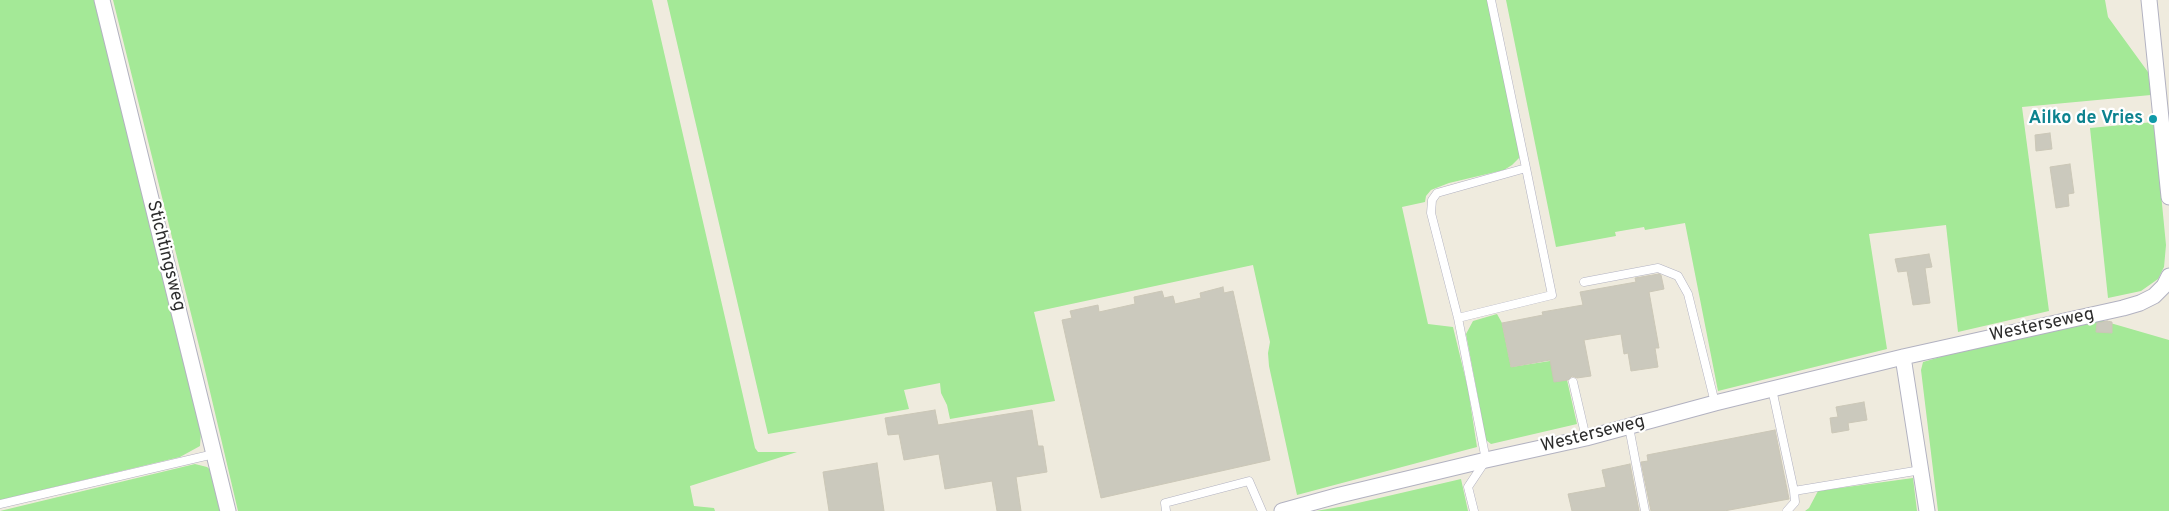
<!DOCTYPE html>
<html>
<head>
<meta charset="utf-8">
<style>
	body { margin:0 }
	canvas { display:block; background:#efebde }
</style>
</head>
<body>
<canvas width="2169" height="511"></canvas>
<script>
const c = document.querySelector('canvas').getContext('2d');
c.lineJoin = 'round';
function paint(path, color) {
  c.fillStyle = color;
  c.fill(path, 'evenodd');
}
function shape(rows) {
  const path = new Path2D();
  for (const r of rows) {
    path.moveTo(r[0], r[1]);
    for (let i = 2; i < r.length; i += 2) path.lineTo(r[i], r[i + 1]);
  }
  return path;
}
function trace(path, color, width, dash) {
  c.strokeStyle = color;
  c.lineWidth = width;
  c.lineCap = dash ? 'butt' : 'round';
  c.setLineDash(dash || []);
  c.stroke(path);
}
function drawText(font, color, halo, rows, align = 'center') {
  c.font = font + ' Overpass,sans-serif';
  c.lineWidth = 4.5;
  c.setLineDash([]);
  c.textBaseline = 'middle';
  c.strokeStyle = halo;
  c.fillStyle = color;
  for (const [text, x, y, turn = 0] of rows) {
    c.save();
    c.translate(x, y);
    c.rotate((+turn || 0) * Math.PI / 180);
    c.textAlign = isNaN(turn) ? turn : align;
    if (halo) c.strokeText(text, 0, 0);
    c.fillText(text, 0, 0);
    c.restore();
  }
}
const green = shape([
	[0,0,97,0,201,432,200,446,180,457,0,500],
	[113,0,652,0,755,448,758,452,797,452,690,486,694,506,714,508,715,511,238,511,204,366],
	[667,0,1490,0,1522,155,1512,165,1504,170,1449,183,1431,190,1426,196,1425,202,1402,207,1428,324,1453,327,1468,389,1477,447,1297,495,1269,366,1268,353,1270,342,1253,265,1034,312,1055,401,950,419,947,405,941,393,940,383,904,390,909,409,768,434],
	[1506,0,2105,0,2108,17,2148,72,2151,95,2022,107,2049,311,1958,332,1946,225,1869,234,1887,349,1718,391,1685,223,1645,230,1644,227,1615,232,1616,236,1556,247],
	[2154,122,2166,245,2164,267,2158,279,2141,291,2108,298,2090,128],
	[1497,314,1502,323,1511,367,1550,361,1567,380,1577,424,1491,444,1486,440,1466,334,1473,321],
	[2100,320,2169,340,2169,511,1938,511,1921,370,1923,362,1975,347],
	[195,464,207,467,212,471,223,511,0,511],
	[1913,478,1917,511,1805,511,1809,508,1818,491],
	[1461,479,1468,511,1316,511,1345,506]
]);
const building = shape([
	[2050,133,2052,149,2036,151,2035,135,2050,133],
	[2070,164,2074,193,2068,194,2069,206,2056,208,2050,167,2070,164],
	[1929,254,1932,267,1925,268,1930,303,1913,305,1907,271,1898,272,1895,259,1929,254],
	[1659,274,1661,275,1664,289,1649,292,1659,348,1655,348,1658,367,1631,371,1628,353,1624,354,1621,334,1584,340,1591,376,1577,378,1572,376,1568,380,1554,382,1550,360,1511,367,1502,323,1543,315,1542,312,1583,305,1580,292,1636,282,1635,278,1659,274],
	[1223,287,1224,293,1233,291,1270,460,1101,498,1062,320,1072,318,1070,311,1098,305,1099,312,1135,304,1134,297,1162,291,1164,298,1173,296,1175,304,1201,298,1200,293,1223,287],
	[2107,321,2112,322,2112,333,2096,332,2097,323,2107,321],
	[1864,402,1867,420,1848,423,1849,430,1832,433,1830,418,1838,417,1836,407,1864,402],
	[935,410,938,425,1032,410,1038,446,1043,446,1047,472,1016,477,1021,511,997,511,992,481,945,489,939,454,904,460,899,434,888,435,885,418,935,410],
	[1775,430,1789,499,1724,511,1651,511,1641,462,1648,461,1647,455,1775,430],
	[877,463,884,511,829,511,823,472,877,463],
	[1630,464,1639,511,1572,511,1568,494,1606,487,1602,470,1630,464]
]);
const lane = shape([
	[1491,0,1526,168],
	[1584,282,1658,268,1678,276,1688,294,1715,403],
	[1458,318,1431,213,1432,200,1437,193,1526,168,1552,295,1458,318,1486,460,1468,487,1474,511],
	[1573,382,1586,438],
	[1772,389,1794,491,1921,470],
	[1629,427,1645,511],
	[0,504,214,454],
	[1166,511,1165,503,1249,481,1262,511],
	[1787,511,1795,502,1794,491]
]);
const street = shape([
	[102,0,228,511],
	[2149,0,2169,197],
	[1903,357,1927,511],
	[1282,511,1340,495,1486,460,1586,438,1715,403,1903,357,2123,308,2140,303,2154,296,2164,286,2169,276]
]);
const markers = [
	[2153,119,5,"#0f9aa8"]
];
const cultureNames = [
	["Ailko de Vries",2143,119]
];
const streetNames = [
	["Stichtingsweg",165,256,76],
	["Westerseweg",2042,326,-12],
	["Westerseweg",1593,435,-14]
];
paint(green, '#a4e997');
paint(building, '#cbc9bd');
trace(building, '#cbc7b7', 1);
trace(lane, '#b2b2c1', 9);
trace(street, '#b2b2c1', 17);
trace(lane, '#fff', 8);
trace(street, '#fff', 15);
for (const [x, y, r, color] of markers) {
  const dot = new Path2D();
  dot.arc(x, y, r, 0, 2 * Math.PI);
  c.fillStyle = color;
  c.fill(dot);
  trace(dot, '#fff', 2);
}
drawText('bold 18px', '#0d838f', '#fff', cultureNames, 'right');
drawText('18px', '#2d2d2d', '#fff', streetNames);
</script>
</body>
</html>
